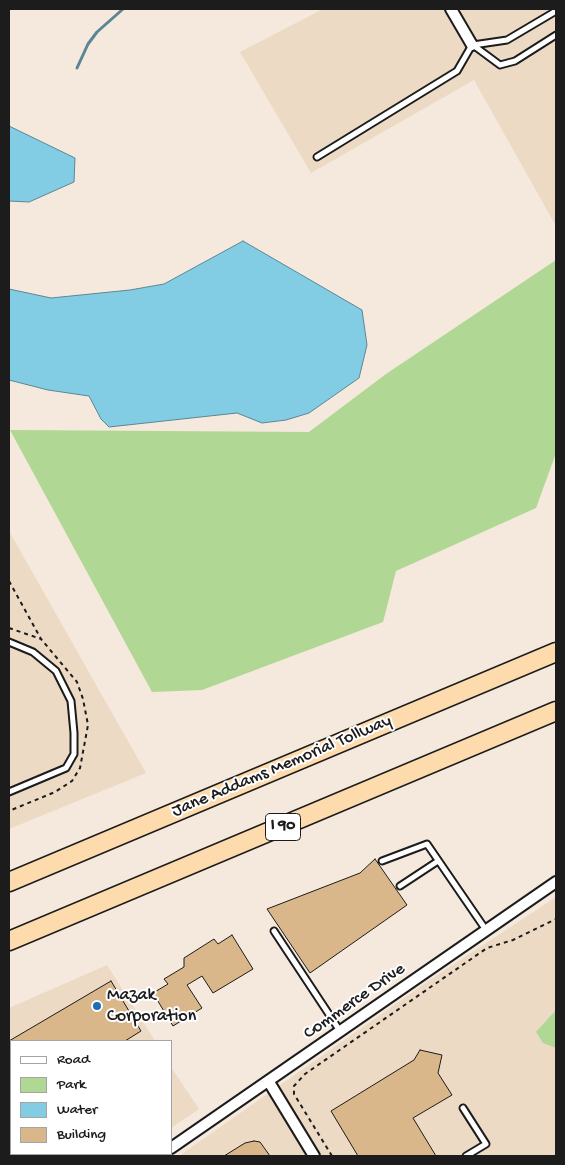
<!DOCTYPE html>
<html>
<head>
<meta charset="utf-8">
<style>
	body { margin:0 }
	#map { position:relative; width:565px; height:1165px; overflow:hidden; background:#f4e9dc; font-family:"Gochi Hand",sans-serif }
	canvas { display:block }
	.frame { position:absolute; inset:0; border:10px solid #1c1c1c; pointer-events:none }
	.legend { position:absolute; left:10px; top:1040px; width:162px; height:115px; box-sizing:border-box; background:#fff; border:1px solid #a4a4a4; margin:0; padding:6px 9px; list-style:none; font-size:15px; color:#1c1c1c }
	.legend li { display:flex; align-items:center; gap:10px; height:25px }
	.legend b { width:25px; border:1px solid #a4a4a4 }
</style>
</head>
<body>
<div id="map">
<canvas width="565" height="1165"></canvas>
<div class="frame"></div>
<ul class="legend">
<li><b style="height:6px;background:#fff"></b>Road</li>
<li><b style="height:14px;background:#b0d793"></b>Park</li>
<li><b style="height:14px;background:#83cde4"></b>Water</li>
<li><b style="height:14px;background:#d9b78b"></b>Building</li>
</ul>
</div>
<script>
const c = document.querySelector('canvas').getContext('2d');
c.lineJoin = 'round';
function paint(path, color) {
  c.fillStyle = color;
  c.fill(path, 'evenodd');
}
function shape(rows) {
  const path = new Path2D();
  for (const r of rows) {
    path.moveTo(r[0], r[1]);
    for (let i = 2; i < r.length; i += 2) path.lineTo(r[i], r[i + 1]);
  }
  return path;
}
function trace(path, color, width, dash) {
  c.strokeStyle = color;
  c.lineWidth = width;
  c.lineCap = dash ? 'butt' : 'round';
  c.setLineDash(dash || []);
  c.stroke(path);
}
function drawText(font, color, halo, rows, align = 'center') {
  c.font = font + ' "Gochi Hand",sans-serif';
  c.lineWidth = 4;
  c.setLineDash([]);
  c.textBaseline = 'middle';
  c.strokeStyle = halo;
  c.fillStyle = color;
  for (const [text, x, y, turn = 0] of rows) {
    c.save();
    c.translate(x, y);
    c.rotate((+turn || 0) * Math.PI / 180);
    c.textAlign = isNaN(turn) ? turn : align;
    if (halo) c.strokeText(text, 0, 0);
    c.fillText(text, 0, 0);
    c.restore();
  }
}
const built = shape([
	[323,9,556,9,556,226,474,80,311,173,240,52],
	[9,531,146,773,9,829],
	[556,897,556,1156,179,1156,427,982],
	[107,965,155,1041,11,1041,11,1154,134,1154,131,1156,9,1156,9,1008],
	[171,1067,199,1109,171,1128]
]);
const green = shape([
	[556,260,556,453,536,508,396,571,383,622,202,690,152,692,10,430,309,432,386,374],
	[556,1010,556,1048,543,1043,536,1032]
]);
const water = shape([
	[9,126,75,158,74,182,29,202,9,201,9,126],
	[243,241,362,310,367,345,359,378,309,413,286,420,262,423,237,413,109,427,101,419,89,396,48,390,9,380,9,289,51,298,130,290,164,284,243,241]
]);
const stream = shape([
	[77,68,88,44,97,32,123,9]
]);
const building = shape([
	[375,859,407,905,310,973,267,909,360,873,375,859],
	[232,935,253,969,213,993,202,976,187,985,202,1008,173,1026,153,993,168,984,164,979,184,967,184,958,214,939,218,944,232,935],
	[111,981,141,1031,125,1041,9,1041,111,981],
	[420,1050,442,1055,438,1073,452,1095,413,1118,436,1156,358,1156,331,1111,414,1060,420,1050],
	[254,1141,260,1142,270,1156,224,1156,245,1143,254,1141]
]);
const path = shape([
	[9,581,41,639,77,682,83,699,88,725,80,768,72,781,55,792,9,811],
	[9,628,41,639],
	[332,1156,294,1094,294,1086,305,1074,487,948,513,940,556,919]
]);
const service = shape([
	[473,45,500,65,515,61,556,35],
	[473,45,507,40,556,11],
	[317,157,457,71,472,45],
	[9,642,33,652,56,671,71,701,74,733,74,754,66,768,9,792],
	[382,861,427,844,486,930],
	[400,886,438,861],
	[274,931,340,1031],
	[463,1108,486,1144,466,1156]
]);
const minor = shape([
	[451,9,472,45],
	[269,1082,314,1156],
	[171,1148,556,882],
	[159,1156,163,1154]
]);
const motorway = shape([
	[9,882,556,652],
	[9,941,556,711]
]);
const markers = [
	[97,1006,5,"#1f6fb2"]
];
const shields = [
	[283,827,35]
];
const shieldNames = [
	["I 90",283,827]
];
const streetNames = [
	["Jane Addams Memorial Tollway",282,767,-23],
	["Commerce Drive",355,1002,-35]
];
const poiNames = [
	["Mazak",107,996],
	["Corporation",107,1017]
];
paint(built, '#ecdac4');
paint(green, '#b0d793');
paint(water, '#83cde4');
trace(water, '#5a8694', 1);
trace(stream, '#5a8694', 3);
paint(building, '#d9b78b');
trace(building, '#1c1c1c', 1);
trace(service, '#1c1c1c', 9);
trace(minor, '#1c1c1c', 14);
trace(motorway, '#1c1c1c', 21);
trace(path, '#1c1c1c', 2, [4, 4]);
trace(service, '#fff', 5);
trace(minor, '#fff', 10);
trace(motorway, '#fedbac', 18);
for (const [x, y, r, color] of markers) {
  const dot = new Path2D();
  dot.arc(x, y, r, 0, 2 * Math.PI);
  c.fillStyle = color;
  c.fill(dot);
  trace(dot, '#fff', 2);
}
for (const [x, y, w] of shields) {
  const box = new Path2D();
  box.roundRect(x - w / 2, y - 13.5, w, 27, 4);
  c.fillStyle = '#fff';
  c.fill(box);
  trace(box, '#1c1c1c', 1);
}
drawText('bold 16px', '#1c1c1c', null, shieldNames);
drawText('18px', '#1c1c1c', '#fff', streetNames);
drawText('18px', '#1c1c1c', '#fff', poiNames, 'left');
</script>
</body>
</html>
